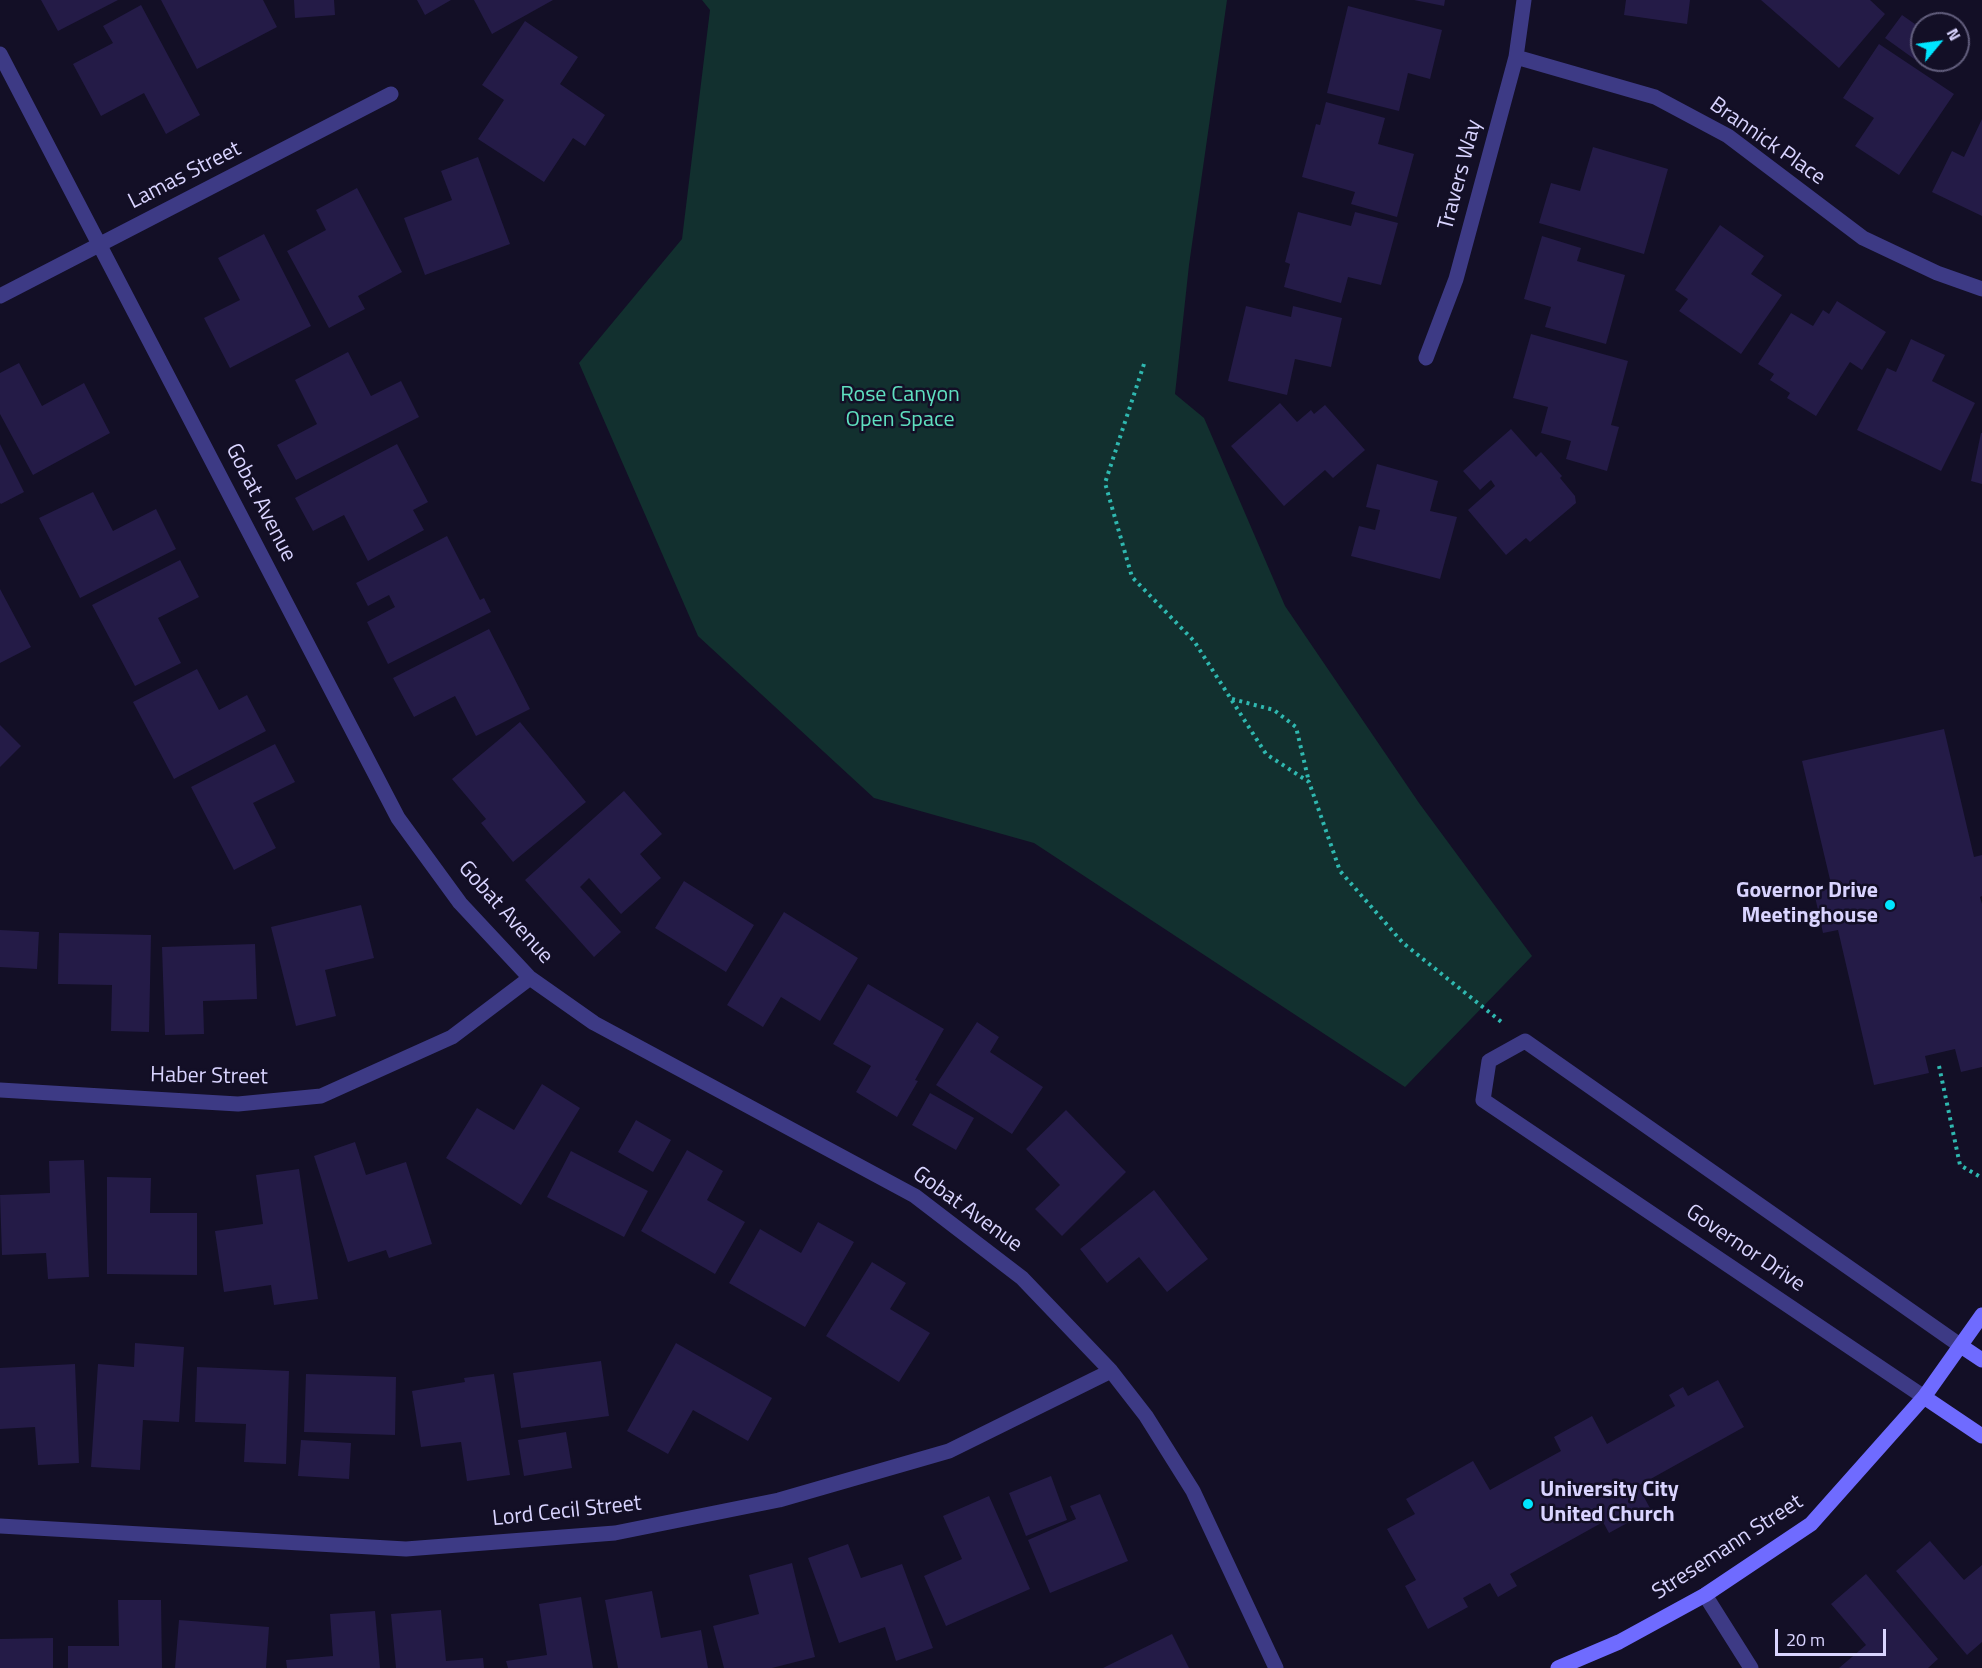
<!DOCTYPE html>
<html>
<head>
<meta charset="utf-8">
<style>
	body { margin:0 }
	#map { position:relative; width:1982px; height:1668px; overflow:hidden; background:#130f26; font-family:"Titillium Web",sans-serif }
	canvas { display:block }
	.north { position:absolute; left:1910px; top:12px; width:60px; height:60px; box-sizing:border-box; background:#130f26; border:2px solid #625e7d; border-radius:50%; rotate:61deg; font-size:16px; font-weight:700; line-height:24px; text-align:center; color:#d9d4ff }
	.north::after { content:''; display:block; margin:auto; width:21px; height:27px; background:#00e5ff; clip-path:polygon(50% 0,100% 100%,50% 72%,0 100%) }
	.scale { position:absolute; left:1775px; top:1629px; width:111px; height:27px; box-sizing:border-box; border:3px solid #d9d4ff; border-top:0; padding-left:8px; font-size:18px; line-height:21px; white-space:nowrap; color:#d9d4ff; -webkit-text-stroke:4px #130f26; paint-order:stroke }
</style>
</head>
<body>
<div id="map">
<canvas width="1982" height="1668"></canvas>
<div class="north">N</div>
<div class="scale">20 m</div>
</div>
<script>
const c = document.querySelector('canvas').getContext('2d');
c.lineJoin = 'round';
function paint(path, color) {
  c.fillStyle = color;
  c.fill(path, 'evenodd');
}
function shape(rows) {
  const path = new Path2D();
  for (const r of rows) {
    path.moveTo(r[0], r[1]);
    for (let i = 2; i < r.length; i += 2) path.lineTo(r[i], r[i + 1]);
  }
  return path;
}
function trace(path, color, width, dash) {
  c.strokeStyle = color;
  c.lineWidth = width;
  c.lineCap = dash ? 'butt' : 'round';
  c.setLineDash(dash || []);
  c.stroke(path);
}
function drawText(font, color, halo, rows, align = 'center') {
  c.font = font + ' "Titillium Web",sans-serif';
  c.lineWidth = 5;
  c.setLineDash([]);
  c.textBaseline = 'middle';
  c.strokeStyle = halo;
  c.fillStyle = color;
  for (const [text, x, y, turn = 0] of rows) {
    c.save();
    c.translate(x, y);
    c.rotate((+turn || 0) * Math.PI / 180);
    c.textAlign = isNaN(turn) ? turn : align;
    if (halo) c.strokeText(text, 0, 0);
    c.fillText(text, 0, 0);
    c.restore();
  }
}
const green = shape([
	[702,0,1227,0,1189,265,1175,394,1204,418,1285,606,1419,803,1532,956,1405,1087,1034,843,874,798,698,636,579,363,682,239,710,10]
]);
const building = shape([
	[41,0,118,0,58,31],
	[161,0,263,0,277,27,197,69],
	[294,0,334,0,335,15,295,18],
	[417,0,451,0,425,15],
	[474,0,553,0,492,34],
	[1414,0,1445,0,1444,6],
	[1626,0,1690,0,1687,24,1624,15],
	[1761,0,1870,0,1885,14,1839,68],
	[141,5,200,115,166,134,144,93,101,116,73,64,113,43,103,26],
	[1348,6,1442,30,1430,79,1408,73,1399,111,1327,93],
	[1902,15,1922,29,1922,60,1928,60,1924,66,1885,38],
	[525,21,578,57,560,84,605,115,585,146,573,138,544,182,478,139,504,100,482,85],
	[1879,44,1954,94,1899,175,1855,146,1874,118,1843,98],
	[1326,102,1385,118,1378,144,1414,154,1397,217,1351,204,1355,192,1302,177,1316,124,1320,125],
	[1982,119,1982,216,1932,192,1952,151,1964,157],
	[1593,147,1668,169,1644,254,1539,223,1551,183,1580,191],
	[478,157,510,244,425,275,404,218,452,200,441,171],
	[357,188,402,272,358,296,365,309,329,328,287,251,326,230,316,210],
	[1298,212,1351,226,1355,212,1398,223,1381,285,1348,277,1341,303,1284,287,1290,264,1285,262],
	[1720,225,1764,256,1751,274,1782,295,1741,354,1679,311,1688,299,1675,290],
	[264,234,311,326,230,368,204,318,240,300,218,258],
	[1542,236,1581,248,1577,261,1625,275,1606,344,1545,327,1551,307,1524,299],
	[1837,301,1886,332,1862,370,1850,362,1816,416,1787,398,1790,393,1770,380,1774,374,1758,364,1791,313,1813,326,1823,310,1829,314],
	[1246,306,1291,317,1293,306,1342,318,1331,367,1295,359,1287,395,1228,381],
	[1531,334,1628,361,1611,425,1619,427,1607,471,1566,459,1571,441,1541,433,1548,407,1513,398],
	[1911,339,1945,355,1932,381,1975,403,1941,471,1857,430,1887,368,1896,372],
	[348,352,371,396,401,381,419,417,296,480,277,445,317,424,295,380],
	[19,363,42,406,84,383,110,433,33,475,0,414,0,373],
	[1280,403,1297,422,1311,410,1314,414,1325,405,1365,450,1333,478,1325,470,1284,506,1231,446],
	[1511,429,1536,457,1541,452,1562,476,1560,478,1575,496,1576,503,1530,542,1526,538,1506,555,1468,510,1495,486,1491,480,1480,490,1463,471],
	[1981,433,1982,433,1982,484,1971,481],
	[0,444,24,492,1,504,0,503],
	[397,444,428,502,413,510,424,530,368,561,344,515,313,531,295,498],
	[1377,464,1438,481,1430,511,1457,517,1440,579,1351,556,1359,526,1375,530,1380,510,1366,507],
	[93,492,113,531,156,509,176,549,80,598,39,518],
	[447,536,480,600,484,598,491,612,388,664,367,622,395,607,389,595,368,606,356,583],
	[180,560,199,597,158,618,181,663,135,686,92,605],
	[0,589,31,647,0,663],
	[489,629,530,709,476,736,455,696,414,717,393,678],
	[197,669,219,710,247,695,266,731,174,779,133,702],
	[520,722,586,802,513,862,481,823,486,819,452,779],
	[0,725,21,746,0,767],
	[1944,729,1974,857,1982,855,1982,896,1980,897,1982,904,1982,1067,1961,1072,1955,1049,1925,1056,1929,1073,1874,1085,1838,930,1823,933,1814,892,1832,888,1802,761],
	[275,744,295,782,253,803,276,848,234,870,191,787],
	[624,791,662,834,640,854,661,878,621,914,589,878,580,887,621,932,594,957,525,880],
	[684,881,754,925,726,972,655,928],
	[361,905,374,958,325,970,336,1016,296,1026,271,927],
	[784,912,858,958,820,1021,781,997,763,1027,727,1005],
	[0,930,39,932,37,969,0,967],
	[59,933,151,935,149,1032,111,1031,112,985,58,984],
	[255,944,257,999,203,1001,204,1034,165,1035,162,947],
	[868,984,944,1029,915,1080,918,1081,897,1117,856,1092,871,1066,833,1044],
	[977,1022,999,1037,990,1052,1043,1087,1012,1134,936,1085],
	[542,1084,580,1108,521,1205,446,1158,477,1108,514,1130],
	[930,1093,974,1118,956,1150,912,1125],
	[1066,1110,1126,1172,1062,1236,1035,1209,1060,1185,1026,1149],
	[636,1120,671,1140,653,1172,618,1152],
	[355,1142,366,1175,406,1162,432,1244,389,1258,386,1250,348,1262,314,1156],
	[687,1150,723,1171,707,1200,745,1222,715,1274,641,1231],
	[571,1151,648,1191,624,1237,547,1197],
	[84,1160,89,1277,48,1279,46,1253,2,1255,0,1195,50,1193,49,1161],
	[299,1169,318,1299,274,1305,271,1285,224,1292,215,1231,263,1224,256,1175],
	[107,1177,151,1178,150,1213,197,1213,197,1275,107,1274],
	[1154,1190,1208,1259,1167,1292,1139,1257,1107,1283,1080,1249],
	[818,1222,854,1242,805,1327,729,1283,760,1229,801,1253],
	[872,1262,906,1283,890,1309,930,1333,899,1382,826,1336],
	[135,1343,184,1347,179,1422,143,1420,140,1470,91,1467,98,1364,134,1367],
	[676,1343,772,1398,748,1441,693,1410,668,1454,627,1431],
	[601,1361,609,1416,521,1428,513,1373],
	[75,1364,79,1463,38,1465,35,1427,0,1429,0,1368],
	[197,1367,289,1371,286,1464,244,1462,246,1424,195,1422],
	[306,1374,396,1377,395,1435,304,1432],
	[494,1374,510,1475,467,1481,461,1442,421,1447,412,1391,465,1382,464,1378],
	[1718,1380,1744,1427,1638,1486,1651,1510,1609,1533,1603,1522,1510,1574,1517,1586,1498,1597,1490,1583,1463,1598,1468,1607,1428,1629,1405,1586,1416,1580,1387,1529,1415,1514,1406,1499,1473,1461,1490,1490,1561,1451,1554,1437,1592,1416,1607,1444,1675,1406,1669,1395,1683,1387,1688,1396],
	[566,1432,572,1468,524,1476,518,1440],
	[301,1440,351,1443,349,1479,298,1476],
	[1051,1476,1067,1520,1026,1536,1009,1493],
	[1100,1494,1128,1561,1050,1593,1028,1540,1076,1519,1070,1506],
	[989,1496,1030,1589,946,1626,924,1576,962,1559,943,1516],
	[1930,1541,1964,1580,1982,1565,1982,1642,1967,1655,1896,1571],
	[848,1544,861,1578,902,1564,933,1648,896,1661,885,1627,839,1643,808,1558],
	[792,1563,815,1657,772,1668,724,1668,713,1626,759,1614,749,1575],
	[1866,1574,1938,1659,1928,1668,1839,1668,1866,1645,1831,1604],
	[652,1591,661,1638,701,1630,708,1668,618,1668,605,1600],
	[581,1597,593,1668,508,1668,506,1661,547,1655,539,1604],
	[118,1600,161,1600,162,1668,68,1668,68,1646,119,1646],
	[441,1610,446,1661,483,1658,484,1668,396,1668,391,1614],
	[375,1611,380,1668,287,1668,286,1660,333,1656,330,1614],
	[179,1620,269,1627,266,1668,175,1668],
	[1172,1634,1189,1668,1103,1668],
	[53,1638,53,1668,0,1668,0,1639]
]);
const path = shape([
	[1144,364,1105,483,1132,577,1194,641,1266,754,1309,782,1340,871,1403,943,1504,1024],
	[1232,699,1274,710,1296,727,1309,782],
	[1939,1066,1960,1165,1982,1178]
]);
const street = shape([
	[0,54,398,818,460,903,530,978,594,1023,915,1196,1022,1278,1111,1371,1146,1416,1193,1491,1276,1668],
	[1516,57,1655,97,1728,136,1863,238,1937,273,1982,289],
	[0,296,391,94],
	[1426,358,1456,279,1516,57,1524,0],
	[0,1090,238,1104,321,1096,452,1037,530,978],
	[1924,1397,1483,1100,1489,1061,1525,1041,1961,1346],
	[0,1526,406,1549,615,1533,779,1500,949,1451,1111,1371],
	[1705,1595,1751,1668]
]);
const secondary = shape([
	[1961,1346,1982,1360],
	[1924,1397,1982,1436],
	[1558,1668,1619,1642,1705,1595,1811,1524,1924,1397,1982,1315]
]);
const markers = [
	[1890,905,6,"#00e5ff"],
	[1528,1504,6,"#00e5ff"]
];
const streetNames = [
	["Brannick Place",1767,142,35],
	["Travers Way",1461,175,-75],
	["Lamas Street",185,176,-27],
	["Gobat Avenue",260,503,63],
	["Gobat Avenue",505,913,48],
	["Haber Street",209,1077,1],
	["Gobat Avenue",967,1210,36],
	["Governor Drive",1745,1249,34],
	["Lord Cecil Street",567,1512,-6],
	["Stresemann Street",1728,1548,-33]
];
const parkNames = [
	["Rose Canyon",900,396],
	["Open Space",900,421]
];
const poiNames = [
	["Governor Drive",1878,892],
	["Meetinghouse",1878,917],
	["University City",1540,1491,"left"],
	["United Church",1540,1516,"left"]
];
paint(green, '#12302f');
paint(building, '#241b47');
trace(path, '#2fb8b0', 4, [3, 4.5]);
trace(street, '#3d3a85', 15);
trace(secondary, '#6f6bff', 15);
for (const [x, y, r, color] of markers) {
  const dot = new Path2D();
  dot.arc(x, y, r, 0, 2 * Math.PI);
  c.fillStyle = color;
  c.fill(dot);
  trace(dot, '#130f26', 2);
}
drawText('22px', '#d9d4ff', '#130f26', streetNames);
drawText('22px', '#5fe0c0', '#130f26', parkNames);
drawText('bold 22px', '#d9d4ff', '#130f26', poiNames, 'right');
</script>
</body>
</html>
